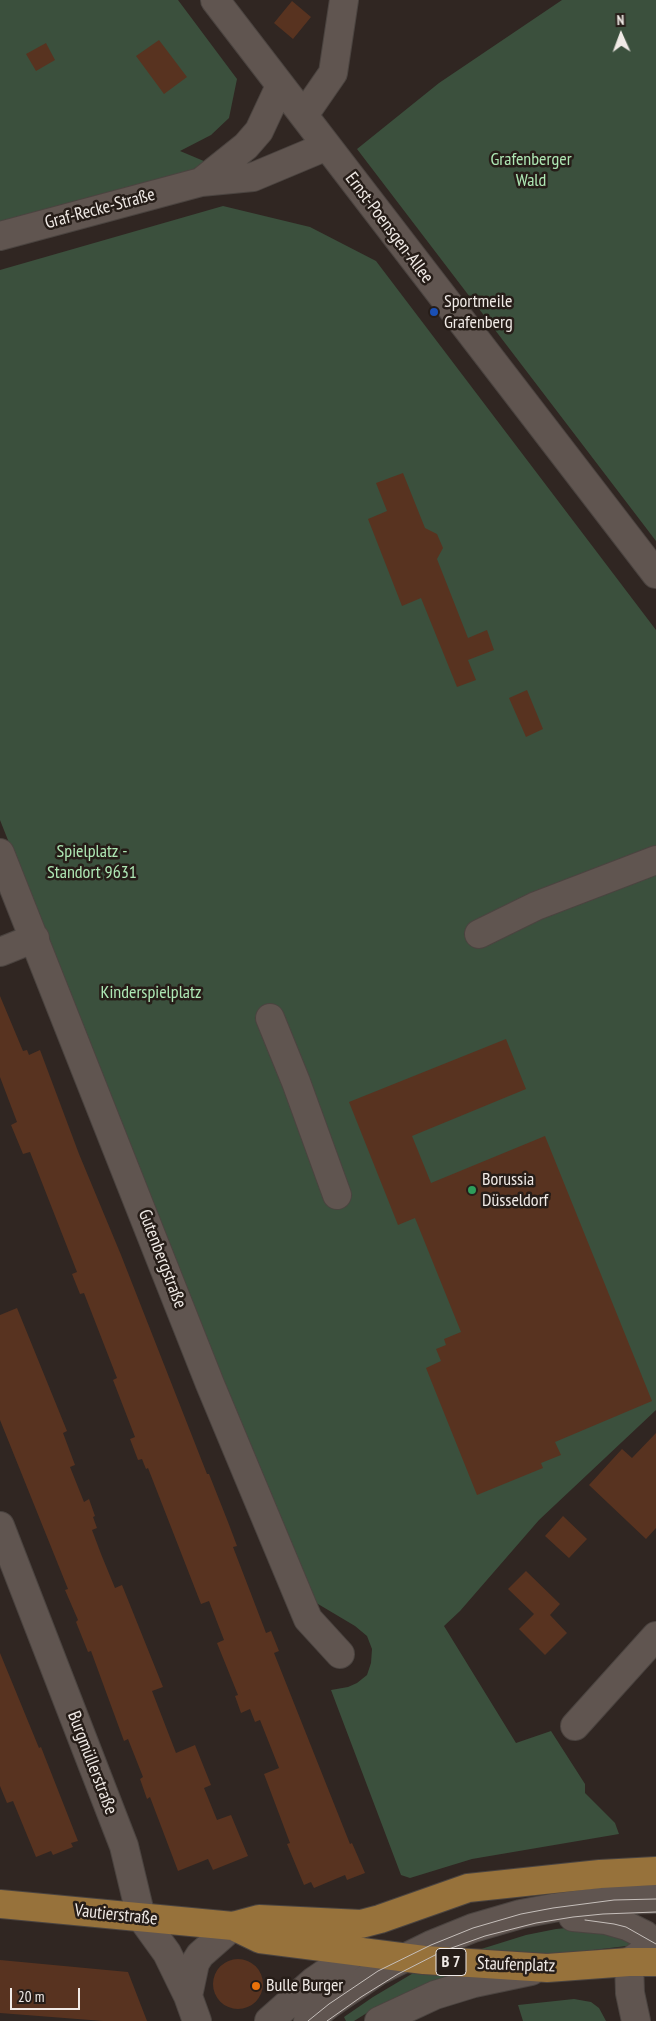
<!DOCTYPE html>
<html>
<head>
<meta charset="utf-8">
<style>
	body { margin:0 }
	#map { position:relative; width:656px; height:2021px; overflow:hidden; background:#302622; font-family:"PT Sans Narrow",sans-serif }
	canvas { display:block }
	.north { position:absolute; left:596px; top:10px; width:50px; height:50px; -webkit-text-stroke:4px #261d18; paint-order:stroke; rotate:358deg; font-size:14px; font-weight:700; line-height:20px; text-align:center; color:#f0eae6 }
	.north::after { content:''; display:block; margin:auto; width:18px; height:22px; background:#f0eae6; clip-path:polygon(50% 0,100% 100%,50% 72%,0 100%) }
	.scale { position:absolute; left:10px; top:1988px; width:70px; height:22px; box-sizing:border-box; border:2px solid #f0eae6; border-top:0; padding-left:6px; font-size:15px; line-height:18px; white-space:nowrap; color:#f0eae6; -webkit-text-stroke:4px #261d18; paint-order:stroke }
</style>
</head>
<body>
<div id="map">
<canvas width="656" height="2021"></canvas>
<div class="north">N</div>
<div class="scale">20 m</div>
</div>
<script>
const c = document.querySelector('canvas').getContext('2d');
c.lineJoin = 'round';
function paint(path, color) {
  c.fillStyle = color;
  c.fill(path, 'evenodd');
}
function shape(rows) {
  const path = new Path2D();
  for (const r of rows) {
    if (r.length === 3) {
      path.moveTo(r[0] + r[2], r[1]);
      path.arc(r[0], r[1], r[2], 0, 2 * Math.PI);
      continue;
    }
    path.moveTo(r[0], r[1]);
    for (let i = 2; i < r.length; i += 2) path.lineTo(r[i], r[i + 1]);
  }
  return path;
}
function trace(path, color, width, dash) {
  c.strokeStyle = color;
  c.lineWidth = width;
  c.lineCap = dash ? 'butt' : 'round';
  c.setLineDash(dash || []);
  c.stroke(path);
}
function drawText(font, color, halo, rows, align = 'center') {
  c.font = font + ' "PT Sans Narrow",sans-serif';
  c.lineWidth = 5;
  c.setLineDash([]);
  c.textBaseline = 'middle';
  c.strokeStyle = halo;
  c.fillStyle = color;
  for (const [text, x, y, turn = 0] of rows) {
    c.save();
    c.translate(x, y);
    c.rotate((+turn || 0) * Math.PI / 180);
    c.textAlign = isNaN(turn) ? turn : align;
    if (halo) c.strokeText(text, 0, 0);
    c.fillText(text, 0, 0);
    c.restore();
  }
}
const green = shape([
	[0,0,178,0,237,79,229,118,211,135,180,151,218,167,0,223],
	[562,0,656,0,656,541,357,149,439,83],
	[223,206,310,227,376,261,656,630,656,1410,539,1520,460,1611,444,1626,516,1743,551,1731,585,1784,585,1793,615,1823,619,1834,472,1859,410,1878,401,1875,331,1690,348,1687,357,1683,367,1675,371,1663,372,1649,367,1636,355,1626,318,1604,303,1587,0,820,0,270],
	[578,1927,595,1927,643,1944,560,1954,502,1953,479,1951,478,1950,526,1935,556,1929],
	[415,1972,448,1974,452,1976,370,2011,354,2021,346,2021,344,2017,373,1997],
	[574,1999,591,2002,599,2008,606,2021,523,2021,518,2005]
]);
const building = shape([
	[292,1,311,17,293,39,274,23],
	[159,40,187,77,164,94,136,56],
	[46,43,55,60,36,71,26,54],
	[403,473,425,528,437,534,443,548,437,559,468,638,487,630,494,650,468,660,476,680,457,687,421,598,402,606,368,519,387,511,376,483],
	[527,690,543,729,526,737,509,698],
	[0,996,23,1051,27,1050,29,1055,40,1050,79,1154,121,1255,207,1474,209,1474,228,1522,237,1546,233,1547,253,1599,266,1633,271,1631,279,1651,274,1653,350,1844,352,1843,365,1873,347,1880,345,1875,314,1888,311,1882,304,1885,287,1844,290,1843,264,1774,279,1768,260,1720,255,1722,250,1709,241,1713,235,1696,238,1695,217,1643,224,1640,209,1601,201,1604,148,1468,146,1469,142,1459,138,1460,130,1439,135,1437,113,1380,117,1378,84,1293,80,1294,72,1274,77,1272,30,1152,23,1154,11,1125,17,1122,0,1077],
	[506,1039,526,1089,412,1136,431,1183,545,1136,652,1401,555,1442,561,1455,541,1463,543,1468,477,1495,426,1368,441,1361,436,1349,446,1345,444,1339,461,1332,415,1218,398,1225,349,1102],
	[17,1308,67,1431,63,1433,75,1465,70,1467,84,1502,89,1499,95,1516,93,1517,97,1528,92,1530,101,1554,115,1588,122,1585,163,1687,152,1691,176,1753,195,1745,211,1785,204,1788,217,1820,231,1815,248,1856,213,1870,208,1859,178,1871,150,1797,147,1799,140,1779,143,1777,128,1739,124,1741,91,1651,88,1652,76,1622,78,1620,65,1590,68,1589,0,1420,0,1315],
	[656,1433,656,1528,646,1539,589,1485,622,1449,632,1458],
	[563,1516,587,1539,569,1558,545,1536],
	[526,1571,560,1604,550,1615,567,1633,545,1655,519,1629,534,1614,508,1589],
	[0,1653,39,1748,41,1747,78,1841,71,1843,73,1847,53,1855,51,1851,36,1857,13,1801,7,1803,0,1786],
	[238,1984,25],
	[0,1960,128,1972,147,2021,103,2021,0,2013]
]);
const minor = shape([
	[215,0,656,574],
	[304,115,333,73,344,0],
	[201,182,246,146,259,131,280,86],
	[0,236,201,182,253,177,327,146],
	[0,853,210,1384,308,1619,340,1654],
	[479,934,536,906,656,860],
	[0,952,35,938],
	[270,1018,296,1082,337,1195],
	[0,1526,124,1846,141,1917,167,1953,188,1996,197,2021],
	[575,1726,656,1636],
	[573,1917,606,1920,627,1926,645,1935,656,1944],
	[188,1996,195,1963,200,1955,233,1926],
	[269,2021,314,1981,356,1952],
	[308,2021,329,2004,378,1971,431,1945,473,1928,521,1914,553,1908,614,1900,656,1899],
	[379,2021,435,1995,474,1983,531,1971],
	[636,2021,630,1993,629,1962,656,1944]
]);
const major = shape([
	[0,1904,233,1926,259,1919,361,1924,380,1919,468,1888,600,1874,656,1871],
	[233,1926,260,1939,424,1960,547,1968,629,1962,656,1962]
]);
const tram = shape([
	[585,1920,614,1924,626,1927,656,1944],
	[308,2021,329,2004,378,1971,431,1945,473,1928,521,1914,553,1908,614,1900,656,1899],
	[327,2021,361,1997,398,1974,443,1951,485,1936,536,1923,573,1917,603,1914,656,1912]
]);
const markers = [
	[434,312,5,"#1a4fb4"],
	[472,1190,5,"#2e9e5b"],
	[256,1986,5,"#e8710a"]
];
const shields = [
	[451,1962,30]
];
const shieldNames = [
	["B 7",451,1962]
];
const parkNames = [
	["Grafenberger",531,160],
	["Wald",531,181],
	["Spielplatz -",92,852],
	["Standort 9631",92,873],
	["Kinderspielplatz",151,993]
];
const streetNames = [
	["Graf-Recke-Straße",100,209,-15],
	["Ernst-Poensgen-Allee",389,228,53],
	["Gutenbergstraße",162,1259,69],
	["Burgmüllerstraße",92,1763,69],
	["Vautierstraße",116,1915,6],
	["Staufenplatz",516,1965,2]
];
const poiNames = [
	["Sportmeile",444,302],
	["Grafenberg",444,323],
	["Borussia",482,1180],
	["Düsseldorf",482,1201],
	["Bulle Burger",266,1986]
];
paint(green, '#3b503d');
paint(building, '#583320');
trace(minor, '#4b4440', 30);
trace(major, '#4b4440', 30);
trace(minor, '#605550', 28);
trace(major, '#97723b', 28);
trace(tram, '#c6bfbb', 1);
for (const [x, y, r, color] of markers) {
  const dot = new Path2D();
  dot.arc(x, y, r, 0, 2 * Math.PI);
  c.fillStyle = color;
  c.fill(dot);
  trace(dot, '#261d18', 2);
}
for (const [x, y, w] of shields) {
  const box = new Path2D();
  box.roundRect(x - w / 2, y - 13.5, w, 27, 4);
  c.fillStyle = '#261d18';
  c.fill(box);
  trace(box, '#f0eae6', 1);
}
drawText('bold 16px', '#f0eae6', null, shieldNames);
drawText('18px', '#aee7b4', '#261d18', parkNames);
drawText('18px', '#f0eae6', '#261d18', streetNames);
drawText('18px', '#f0eae6', '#261d18', poiNames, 'left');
</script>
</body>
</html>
